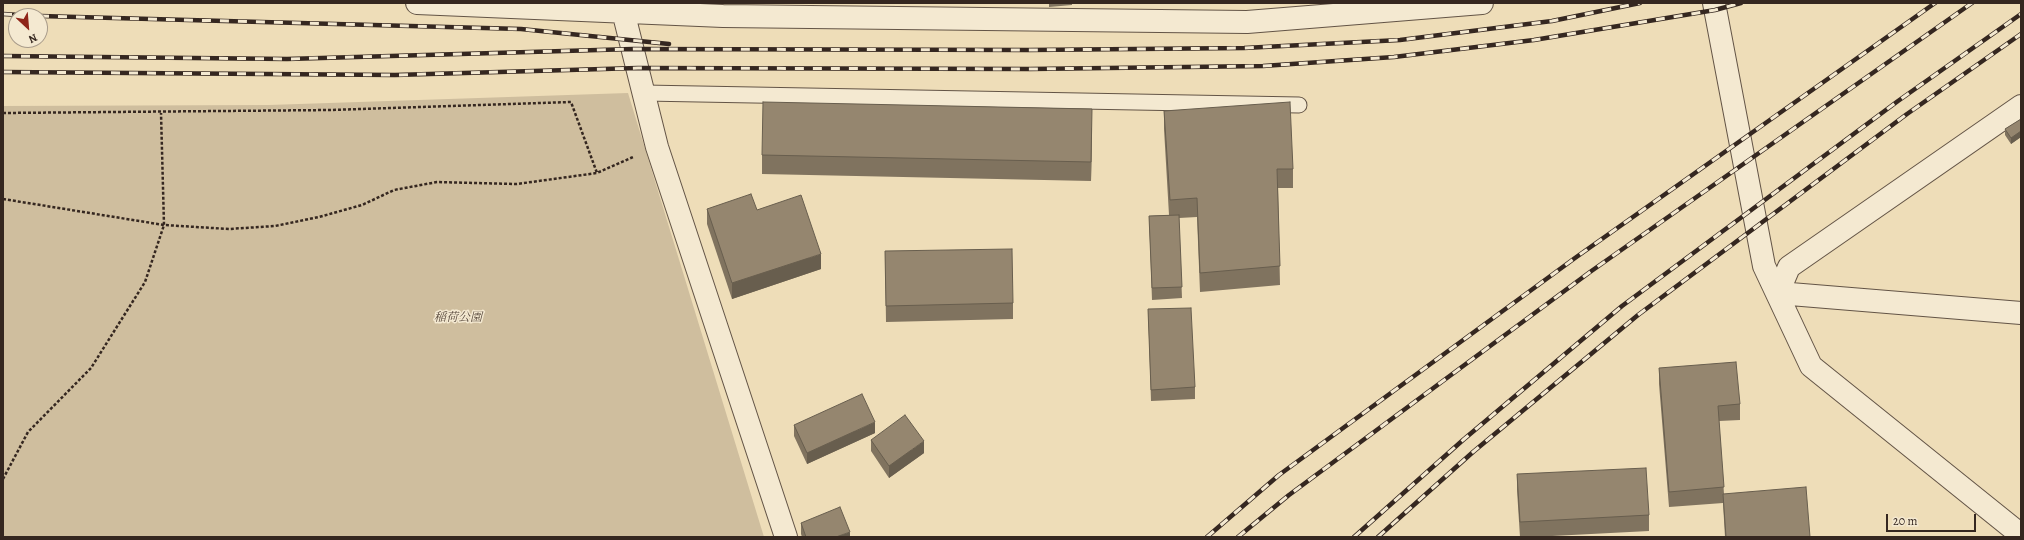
<!DOCTYPE html>
<html>
<head>
<meta charset="utf-8">
<style>
	body { margin:0 }
	#map { position:relative; width:2024px; height:540px; overflow:hidden; background:#eeddb8; font-family:Alegreya,serif }
	canvas { display:block }
	.frame { position:absolute; inset:0; border:4px solid #352720; pointer-events:none }
	.north { position:absolute; left:8px; top:8px; width:40px; height:40px; box-sizing:border-box; background:#f4e9d1; border:1px solid #a89b8a; border-radius:50%; rotate:154deg; font-size:11px; font-weight:700; line-height:16px; text-align:center; color:#352720 }
	.north::after { content:''; display:block; margin:auto; width:14px; height:18px; background:#8f2418; clip-path:polygon(50% 0,100% 100%,50% 72%,0 100%) }
	.scale { position:absolute; left:1886px; top:514px; width:90px; height:18px; box-sizing:border-box; border:2px solid #352720; border-top:0; padding-left:5px; font-size:12px; line-height:14px; white-space:nowrap; color:#352720; -webkit-text-stroke:3px #f4e9d1; paint-order:stroke }
</style>
</head>
<body>
<div id="map">
<canvas width="2024" height="540"></canvas>
<div class="frame"></div>
<div class="north">N</div>
<div class="scale">20 m</div>
</div>
<script>
const c = document.querySelector('canvas').getContext('2d');
c.lineJoin = 'round';
function paint(path, color) {
  c.fillStyle = color;
  c.fill(path, 'evenodd');
}
function shape(rows) {
  const path = new Path2D();
  for (const r of rows) {
    path.moveTo(r[0], r[1]);
    for (let i = 2; i < r.length; i += 2) path.lineTo(r[i], r[i + 1]);
  }
  return path;
}
function trace(path, color, width, dash) {
  c.strokeStyle = color;
  c.lineWidth = width;
  c.lineCap = dash ? 'butt' : 'round';
  c.setLineDash(dash || []);
  c.stroke(path);
}
function drawText(font, color, halo, rows, align = 'center') {
  c.font = font + ' Alegreya,"Noto Serif JP",serif';
  c.lineWidth = 3;
  c.setLineDash([]);
  c.textBaseline = 'middle';
  c.strokeStyle = halo;
  c.fillStyle = color;
  for (const [text, x, y, turn = 0] of rows) {
    c.save();
    c.translate(x, y);
    c.rotate((+turn || 0) * Math.PI / 180);
    c.textAlign = isNaN(turn) ? turn : align;
    if (halo) c.strokeText(text, 0, 0);
    c.fillText(text, 0, 0);
    c.restore();
  }
}
const green = shape([
	[628,93,764,537,3,537,3,106,269,105]
]);
const path = shape([
	[3,113,330,110,571,102,597,173],
	[3,199,164,225,229,229,275,226,319,217,362,205,394,190,437,182,517,184,597,173,633,157],
	[3,479,28,432,91,368,145,282,164,225,161,113]
]);
const lane = shape([
	[644,93,1299,105]
]);
const street = shape([
	[417,3,723,16,1247,22,1482,3],
	[621,3,657,147,786,537],
	[1714,3,1764,266,1811,366,2021,535],
	[1778,293,1789,267,2021,106],
	[1778,293,2021,313]
]);
const rail = shape([
	[3,14,37,16],
	[40,16,521,29,669,44],
	[3,56,287,59,633,49,1029,50,1244,48,1400,40,1552,21,1640,3],
	[3,72,395,75,638,68,1030,69,1263,66,1394,57,1534,40,1715,10,1741,3],
	[1207,537,1279,475,1575,258,1935,3],
	[1238,537,1289,495,1590,272,1972,3],
	[1354,537,1463,440,1622,306,1898,101,2021,14],
	[1378,537,1473,452,1638,315,1907,114,2021,34]
]);
const wall = shape([
	[1028,3,1043,3,1043,4,1028,4],
	[1049,3,1072,3,1072,5,1049,7],
	[1082,3,1091,3,1082,4],
	[1164,111,1293,169,1293,188,1278,188,1280,285,1200,292,1197,217,1179,218,1182,298,1152,300,1149,216,1169,215,1164,129],
	[2021,119,2021,137,2011,144,2005,135,2005,129],
	[1092,128,1091,181,762,174,762,155],
	[707,209,757,210,821,269,732,299,707,224],
	[885,251,1013,303,1013,319,886,322],
	[1148,309,1195,387,1195,399,1151,401],
	[1659,368,1740,404,1740,420,1719,421,1724,494,1810,537,1725,537,1723,503,1669,507,1659,384],
	[794,425,875,433,807,464,794,436],
	[871,440,924,453,889,478,871,451],
	[1517,474,1649,515,1649,531,1533,537,1520,537,1517,490],
	[801,523,850,537,802,537,801,534]
]);
const shadedWall = shape([
	[1092,109,1092,128,1091,181,1091,162],
	[2021,131,2021,137,2011,144,2011,138],
	[821,254,821,269,732,299,732,283],
	[875,422,875,433,807,464,807,453],
	[924,441,924,453,889,478,889,466],
	[850,532,850,537,836,537]
]);
const building = shape([
	[763,102,1092,109,1091,162,762,155,763,102],
	[1290,102,1293,169,1277,169,1280,266,1200,273,1197,198,1170,200,1164,111,1290,102],
	[2021,119,2021,131,2011,138,2005,129,2021,119],
	[751,194,757,210,801,195,821,254,732,283,707,209,751,194],
	[1179,215,1182,287,1152,288,1149,216,1179,215],
	[1012,249,1013,303,886,306,885,251,1012,249],
	[1191,308,1195,387,1151,390,1148,309,1191,308],
	[1736,362,1740,404,1718,406,1724,487,1669,492,1659,368,1736,362],
	[862,394,875,422,807,453,794,425,862,394],
	[905,415,924,441,889,466,871,440,905,415],
	[1646,468,1649,515,1520,522,1517,474,1646,468],
	[1806,487,1810,537,1726,537,1723,494,1806,487],
	[840,507,850,532,836,537,806,537,801,523,840,507]
]);
const parkNames = [
	["稲荷公園",458,318]
];
paint(green, '#cfbe9e');
trace(lane, '#635446', 17);
trace(street, '#635446', 24);
trace(path, '#352720', 2.5, [3, 2]);
trace(lane, '#f4e9d1', 15);
trace(street, '#f4e9d1', 22);
trace(rail, '#352720', 4.5);
trace(rail, '#f4e9d1', 3, [9]);
paint(wall, '#80735f');
paint(shadedWall, '#685e4e');
paint(building, '#95866f');
trace(building, '#685e4e', 1);
drawText('italic 12px', '#5c4d40', '#f4e9d1', parkNames);
</script>
</body>
</html>
